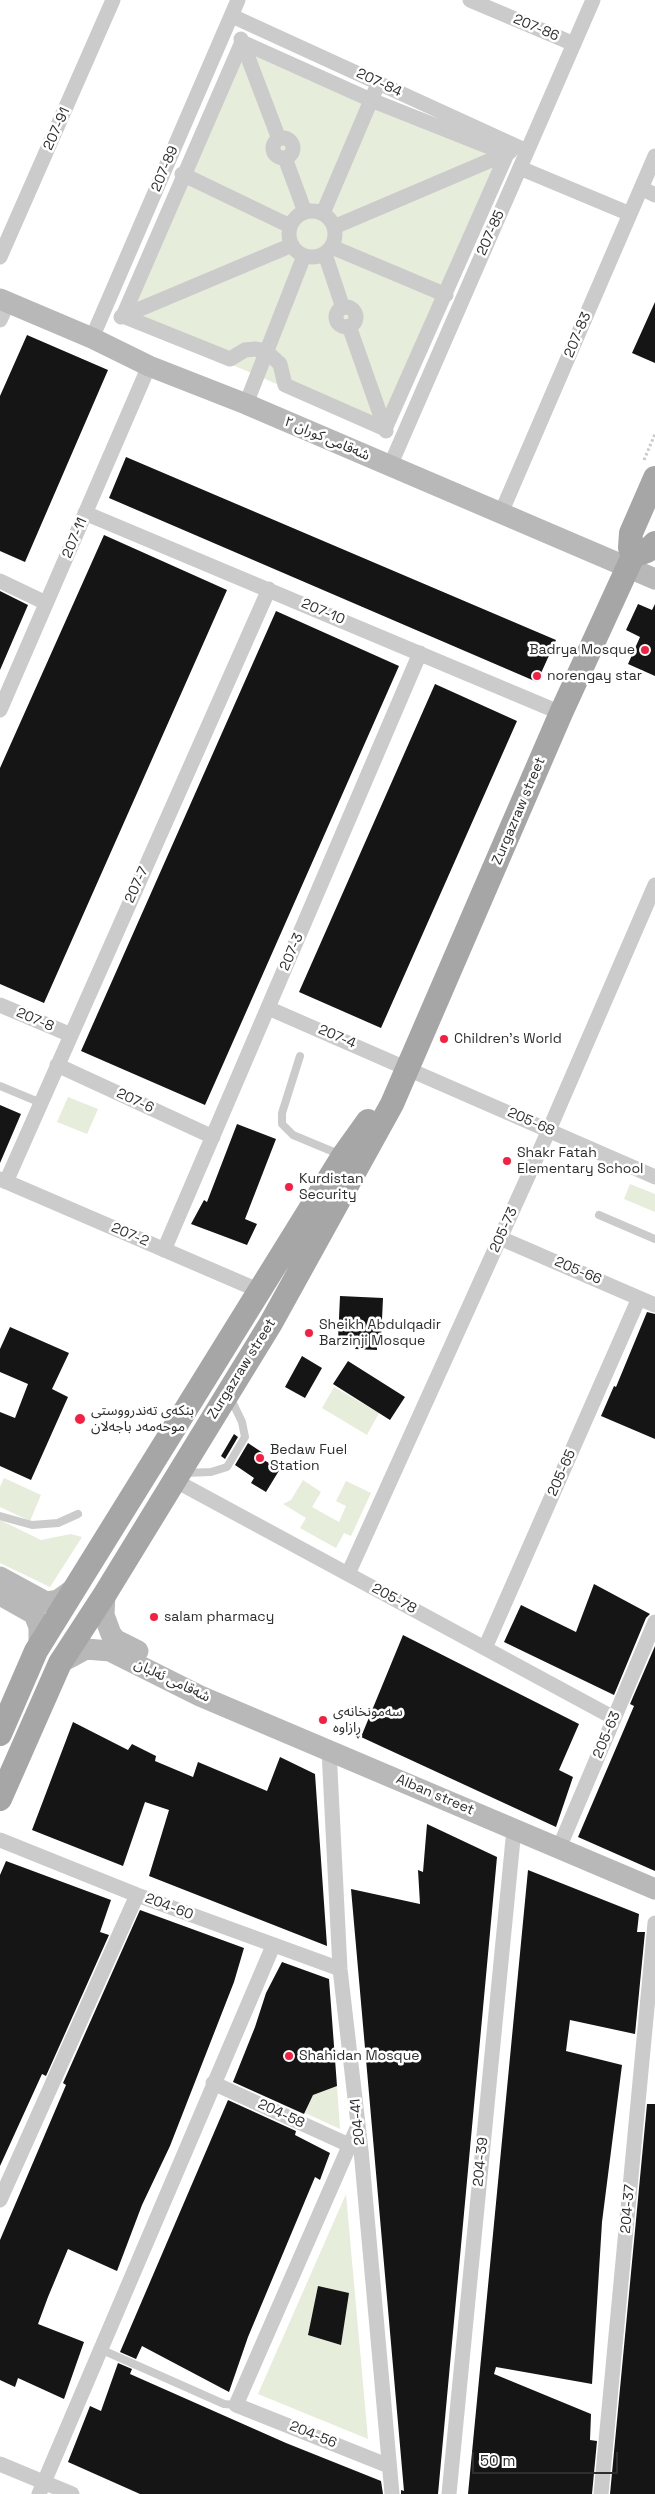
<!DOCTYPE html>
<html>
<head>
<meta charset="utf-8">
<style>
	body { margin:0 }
	#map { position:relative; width:655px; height:2494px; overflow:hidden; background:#fff; font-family:"Space Grotesk",sans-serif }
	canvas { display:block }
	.scale { position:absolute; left:472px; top:2452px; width:146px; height:22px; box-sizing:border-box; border:2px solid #2e2e2e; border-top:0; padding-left:6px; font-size:15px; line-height:18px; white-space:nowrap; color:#2e2e2e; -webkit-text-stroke:4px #fff; paint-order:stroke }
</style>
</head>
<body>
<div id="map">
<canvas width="655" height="2494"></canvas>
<div class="scale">50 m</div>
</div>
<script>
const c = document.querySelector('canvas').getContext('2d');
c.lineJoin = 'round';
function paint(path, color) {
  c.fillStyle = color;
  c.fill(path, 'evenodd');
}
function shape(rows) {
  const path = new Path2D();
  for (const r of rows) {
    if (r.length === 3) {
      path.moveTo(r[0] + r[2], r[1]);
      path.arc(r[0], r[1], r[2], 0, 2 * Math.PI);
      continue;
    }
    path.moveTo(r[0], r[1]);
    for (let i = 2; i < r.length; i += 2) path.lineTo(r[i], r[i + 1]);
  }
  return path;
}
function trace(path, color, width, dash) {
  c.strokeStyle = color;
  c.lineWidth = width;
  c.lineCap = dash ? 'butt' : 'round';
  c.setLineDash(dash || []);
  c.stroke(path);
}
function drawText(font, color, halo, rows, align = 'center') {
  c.font = font + ' "Space Grotesk","Noto Sans Arabic",sans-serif';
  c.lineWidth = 5;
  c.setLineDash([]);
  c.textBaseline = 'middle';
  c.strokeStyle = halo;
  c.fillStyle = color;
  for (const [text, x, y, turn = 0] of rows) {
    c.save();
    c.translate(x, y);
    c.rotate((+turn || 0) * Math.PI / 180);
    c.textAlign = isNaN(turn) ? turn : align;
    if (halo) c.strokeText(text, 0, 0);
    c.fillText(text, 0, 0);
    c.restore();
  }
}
const green = shape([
	[241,39,510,152,386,431,121,317],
	[68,1097,98,1109,87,1134,57,1122],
	[630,1184,655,1194,655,1212,624,1199],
	[334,1387,379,1413,367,1435,322,1408],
	[4,1478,41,1495,30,1521,0,1507,0,1487],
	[303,1480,321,1492,312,1507,339,1522,346,1506,336,1501,346,1481,371,1493,351,1536,344,1533,336,1548,300,1528,306,1518,283,1504,291,1500],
	[0,1520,41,1540,71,1534,82,1537,50,1587,0,1563],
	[337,2086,340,2129,305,2113,313,2095],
	[346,2194,368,2439,258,2394]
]);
const building = shape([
	[655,302,655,363,632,353],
	[27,335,108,370,25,562,0,551,0,396],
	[126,457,556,640,537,682,109,498],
	[104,535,227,590,44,1003,0,984,0,768],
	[0,591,28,605,0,670],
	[638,604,652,610,655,604,655,676,628,664,640,637,626,630],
	[276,611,399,666,205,1105,81,1051],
	[435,684,517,721,381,1028,299,992],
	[0,1105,21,1114,0,1163],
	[237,1124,276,1139,245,1219,257,1224,247,1245,191,1224,204,1200,207,1202],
	[340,1296,383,1298,381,1341,377,1341,377,1350,355,1349,360,1341,338,1340],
	[647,1312,655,1314,655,1439,601,1416,614,1386,616,1387],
	[10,1327,69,1353,52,1389,68,1397,31,1480,0,1466,0,1412,15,1418,28,1384,0,1372,0,1349],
	[302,1356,322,1368,305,1398,285,1387],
	[348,1361,405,1397,390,1420,333,1384],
	[234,1434,238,1437,225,1459,221,1456],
	[248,1443,263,1453,260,1458,280,1469,266,1492,251,1483,254,1478,235,1465],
	[594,1584,650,1614,646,1618,614,1695,504,1642,521,1605,576,1632],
	[403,1635,579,1724,559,1770,573,1777,556,1827,361,1737],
	[655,1646,655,1871,578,1837,634,1706,630,1704],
	[73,1722,128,1750,132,1744,156,1756,155,1761,193,1777,198,1762,267,1791,280,1757,315,1774,327,1946,149,1876,169,1810,145,1802,123,1866,32,1830],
	[427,1824,497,1857,438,2494,401,2494,401,2490,404,2491,351,1889,420,1904,418,1870,423,1872],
	[6,1861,111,1900,100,1932,109,1935,46,2076,42,2074,0,2166,0,1875],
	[528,1870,639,1914,637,1932,645,1932,635,2034,570,2020,566,2051,622,2065,602,2222,592,2384,496,2367,494,2374,591,2414,590,2440,597,2441,592,2494,468,2494],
	[140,1910,244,1948,234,1982,170,2146,142,2205,117,2271,68,2249,48,2297,38,2324,84,2342,64,2399,18,2378,15,2387,0,2380,0,2240,66,2085,63,2083],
	[282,1962,329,1979,337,2086,313,2095,304,2114,233,2082,255,2027,266,1993],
	[228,2100,296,2131,295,2135,330,2153,320,2180,315,2177,248,2337,229,2392,142,2346,136,2359,120,2352],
	[647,2104,655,2104,655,2494,610,2494],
	[318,2286,349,2293,341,2345,308,2335],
	[118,2363,132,2369,130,2374,286,2443,381,2481,383,2494,140,2494,68,2462,90,2406,101,2411]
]);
const path = shape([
	[644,460,655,434]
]);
const lane = shape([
	[300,1056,282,1113,282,1124,293,1135,341,1155],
	[0,1086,41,1103],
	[599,1215,655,1239],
	[185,1473,211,1472,227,1467,245,1437,242,1422,230,1397],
	[0,1516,32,1525,58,1523,78,1514],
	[100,2349,224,2404,236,2405]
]);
const street = shape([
	[470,0,574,44],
	[232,16,527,151],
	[241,39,279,139],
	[242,42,371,100,507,154,385,429,285,385,280,364,266,351,255,349,245,350,230,359,123,316,242,42],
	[283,148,10],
	[285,158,305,212],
	[520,168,630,214],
	[182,174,290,226],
	[641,188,655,195],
	[312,234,23],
	[323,213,375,91],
	[334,227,510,152],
	[332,247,446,295],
	[325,254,343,308],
	[0,257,113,0],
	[346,317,10],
	[121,317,292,245],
	[0,320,8,303],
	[349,326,386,431],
	[92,338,238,0],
	[246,404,304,256],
	[390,466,593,0],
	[85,513,561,713],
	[501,513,655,156],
	[0,581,46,603],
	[0,710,149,366],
	[0,1005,71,1035],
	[268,1008,655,1177],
	[57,1065,213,1137],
	[0,1179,260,1291],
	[6,1182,269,589],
	[500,1238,655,1305],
	[164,1250,420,653],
	[174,1480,614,1718],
	[348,1574,549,1130,655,885],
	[485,1648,639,1298],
	[329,1750,340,1969,361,2150,392,2494],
	[0,1840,137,1895,340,1969],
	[559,1848,655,1622],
	[213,2083,349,2145],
	[358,2126,236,2405,389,2466],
	[0,2200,137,1895],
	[0,2464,72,2494],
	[39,2494,273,1946],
	[449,2494,514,1829],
	[601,2494,655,1923]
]);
const secondary = shape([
	[0,299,92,338,149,366,246,404,655,579],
	[0,1577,46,1602,58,1600,76,1587],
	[105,1594,104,1615,111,1634,116,1640,138,1651],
	[0,1595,34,1614,39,1627,39,1645],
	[60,1663,86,1649,110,1651,200,1696,655,1889]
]);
const primary = shape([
	[633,556,647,551,655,543],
	[0,1734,36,1651,343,1156,368,1121],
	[0,1799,60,1663,105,1594,271,1323,392,1104,561,713,633,556,630,548,631,533,655,478]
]);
const markers = [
	[645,650,5,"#f71f41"],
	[537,676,5,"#f71f41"],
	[444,1039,5,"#f71f41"],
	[507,1161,5,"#f71f41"],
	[289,1187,5,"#f71f41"],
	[309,1333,5,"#f71f41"],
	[80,1419,6,"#f71f41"],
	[260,1458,5,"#f71f41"],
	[154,1617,5,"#f71f41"],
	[323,1720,5,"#f71f41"],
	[289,2056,5,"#f71f41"]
];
const streetNames = [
	["207-86",536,28,23],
	["207-84",379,83,25],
	["207-91",57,129,-66],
	["207-89",165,169,-67],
	["207-85",491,233,-66],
	["207-83",578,335,-67],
	["شەقامی کوران ٢",327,439,23],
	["207-11",75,538,-67],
	["207-10",323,612,23],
	["Zurgazraw street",519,811,-67],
	["207-7",137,885,-66],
	["207-3",292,952,-67],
	["207-8",35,1020,23],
	["207-4",337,1037,23],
	["207-6",135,1101,25],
	["205-68",531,1122,24],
	["205-73",504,1230,-66],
	["207-2",130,1235,23],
	["205-66",578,1271,23],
	["Zurgazraw street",242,1369,-58],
	["205-65",562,1473,-66],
	["205-78",394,1599,28],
	["شەقامی ئەلبان",172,1681,25],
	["205-63",607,1735,-67],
	["Alban street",435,1795,23],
	["204-60",169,1907,21],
	["204-58",281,2114,25],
	["204-41",358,2122,-96],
	["204-39",481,2162,-84],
	["204-37",628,2209,-85],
	["204-56",313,2435,22]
];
const poiNames = [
	["Badrya Mosque",635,650,"right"],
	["norengay star",547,676],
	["Children's World",454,1039],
	["Shakr Fatah",517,1153],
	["Elementary School",517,1169],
	["Kurdistan",299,1179],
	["Security",299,1195],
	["Sheikh Abdulqadir",319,1325],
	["Barzinji Mosque",319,1341],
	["بنکەی تەندرووستی",91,1411],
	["موحەمەد باجەلان",91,1427],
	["Bedaw Fuel",270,1450],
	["Station",270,1466],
	["salam pharmacy",164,1617],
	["سەمونخانەی",333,1712],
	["ڕازاوە",333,1728],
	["Shahidan Mosque",299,2056]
];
paint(green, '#e6edda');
paint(building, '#151515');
trace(path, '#cbcbcb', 3, [2.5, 2.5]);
trace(lane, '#cbcbcb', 8);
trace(street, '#cbcbcb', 15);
trace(secondary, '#b8b8b8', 21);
trace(primary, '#a6a6a6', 24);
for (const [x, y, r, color] of markers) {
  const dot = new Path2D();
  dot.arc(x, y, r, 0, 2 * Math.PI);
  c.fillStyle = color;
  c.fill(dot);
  trace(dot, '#fff', 2);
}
drawText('14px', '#2e2e2e', '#fff', streetNames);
drawText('14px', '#2e2e2e', '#fff', poiNames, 'left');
</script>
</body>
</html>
